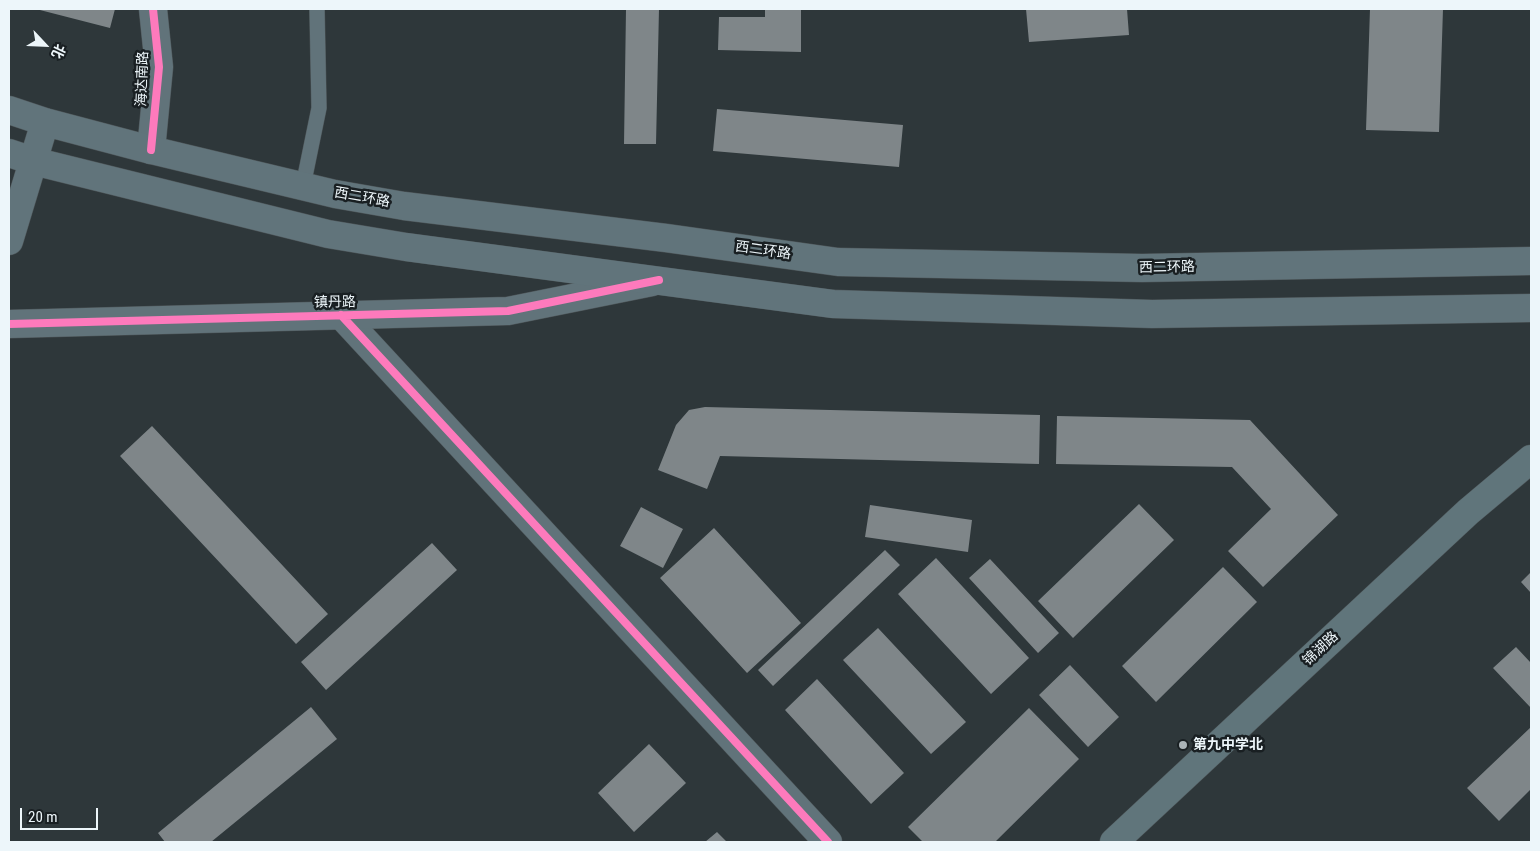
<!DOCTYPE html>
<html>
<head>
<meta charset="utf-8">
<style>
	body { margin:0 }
	#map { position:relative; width:1540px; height:851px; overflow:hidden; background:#2e373a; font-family:"Roboto Condensed","Noto Sans SC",sans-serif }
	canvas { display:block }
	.frame { position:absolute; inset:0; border:10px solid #edf6fa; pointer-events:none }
	.north { position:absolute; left:20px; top:20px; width:50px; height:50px; -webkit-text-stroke:4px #191f22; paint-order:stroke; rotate:115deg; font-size:14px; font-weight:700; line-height:20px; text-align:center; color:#edf6fa }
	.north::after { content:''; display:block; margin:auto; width:18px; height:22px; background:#edf6fa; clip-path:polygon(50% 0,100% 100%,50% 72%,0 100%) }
	.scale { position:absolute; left:20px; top:808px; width:78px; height:22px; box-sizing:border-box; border:2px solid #edf6fa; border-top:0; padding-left:6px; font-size:15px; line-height:18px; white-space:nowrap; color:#edf6fa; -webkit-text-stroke:4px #191f22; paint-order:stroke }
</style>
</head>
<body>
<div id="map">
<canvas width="1540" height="851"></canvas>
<div class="frame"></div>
<div class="north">北</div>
<div class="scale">20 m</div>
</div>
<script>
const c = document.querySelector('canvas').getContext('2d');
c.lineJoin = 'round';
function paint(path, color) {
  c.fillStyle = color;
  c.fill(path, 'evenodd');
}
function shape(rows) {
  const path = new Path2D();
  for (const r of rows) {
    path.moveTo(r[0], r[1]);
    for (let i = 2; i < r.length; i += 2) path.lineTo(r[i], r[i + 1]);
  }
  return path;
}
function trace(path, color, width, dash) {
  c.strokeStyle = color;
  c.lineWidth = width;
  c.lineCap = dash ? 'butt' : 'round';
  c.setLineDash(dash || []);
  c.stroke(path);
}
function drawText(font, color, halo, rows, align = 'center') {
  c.font = font + ' "Roboto Condensed","Noto Sans SC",sans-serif';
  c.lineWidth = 5;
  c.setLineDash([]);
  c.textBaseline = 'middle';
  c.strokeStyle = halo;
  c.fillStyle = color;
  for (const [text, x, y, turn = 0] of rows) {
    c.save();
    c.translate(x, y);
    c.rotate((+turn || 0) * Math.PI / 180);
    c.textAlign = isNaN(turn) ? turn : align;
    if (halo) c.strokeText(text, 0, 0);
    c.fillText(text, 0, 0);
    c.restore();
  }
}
const building = shape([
	[36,9,115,9,110,28],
	[626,9,659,9,656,144,624,144],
	[765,9,801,9,801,52,718,50,719,17,765,17],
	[1026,9,1127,9,1129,35,1029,42],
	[1370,9,1443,9,1439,132,1366,130],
	[717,109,903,125,899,167,713,151],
	[705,407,1040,415,1039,464,720,456,707,489,658,470,676,425,689,410],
	[1057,416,1250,420,1338,515,1263,587,1228,551,1271,509,1232,467,1056,464],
	[152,426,328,614,296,644,120,456],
	[1139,504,1174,540,1073,638,1038,601],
	[870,505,972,520,968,552,865,537],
	[641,507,683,529,663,568,620,546],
	[714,528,801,623,747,673,660,578],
	[432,543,457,570,326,690,301,662],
	[885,550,900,565,773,686,758,670],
	[936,558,1029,658,991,694,898,594],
	[990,559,1059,633,1038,653,969,578],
	[1223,567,1257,602,1156,702,1122,666],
	[1531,572,1531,593,1521,582],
	[878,628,966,722,931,754,843,660],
	[1516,647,1531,663,1531,708,1493,668],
	[1070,665,1119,717,1088,747,1039,695],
	[817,679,904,773,871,804,785,710],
	[311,707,337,739,211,842,165,842,158,833],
	[1029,708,1079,759,995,842,923,842,908,827],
	[1531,727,1531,789,1499,821,1467,788],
	[649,744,686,783,634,832,598,793],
	[717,832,727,842,705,842]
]);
const service = shape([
	[303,186,319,108,317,9]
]);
const minor = shape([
	[341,315,828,842]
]);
const tertiary = shape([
	[151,150,159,67,153,9],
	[9,324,508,311,652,282]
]);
const secondary = shape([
	[1114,842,1468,512,1531,459]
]);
const primary = shape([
	[9,110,45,122,151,150,335,194,404,206,666,238,838,262,1142,268,1531,261],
	[9,153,33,161,328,234,406,247,833,304,1152,314,1531,308],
	[9,241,45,122]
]);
const cycleway = shape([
	[151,150,159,67,153,9],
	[341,315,828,842],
	[9,324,508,311,659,280]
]);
const markers = [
	[1183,745,5,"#aab3b7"]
];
const streetNames = [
	["海达南路",143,79,-88],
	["西二环路",362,198,10],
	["西二环路",763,251,8],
	["西二环路",1167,268,-1],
	["镇丹路",335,303,-1],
	["锦湖路",1321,649,-43]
];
const poiNames = [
	["第九中学北",1193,745]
];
paint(building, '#7f8689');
trace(service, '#4d5558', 16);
trace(minor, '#4d5558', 29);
trace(tertiary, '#4d5558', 29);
trace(secondary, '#4d5558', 29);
trace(primary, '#4d5558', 29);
trace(service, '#61737a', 15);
trace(minor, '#61737a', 28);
trace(tertiary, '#61737a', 28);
trace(secondary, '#60757b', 28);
trace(primary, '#61747b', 28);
trace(cycleway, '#fd7abc', 8);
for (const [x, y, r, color] of markers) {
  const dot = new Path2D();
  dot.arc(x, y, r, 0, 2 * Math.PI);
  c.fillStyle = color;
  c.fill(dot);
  trace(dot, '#191f22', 2);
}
drawText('14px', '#edf6fa', '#191f22', streetNames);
drawText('bold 14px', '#edf6fa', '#191f22', poiNames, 'left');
</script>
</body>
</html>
